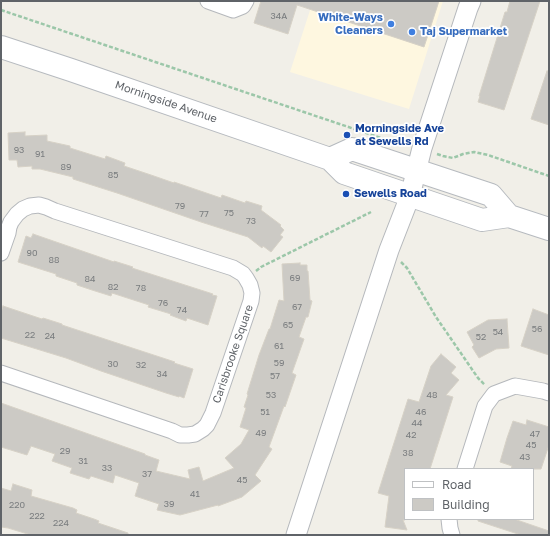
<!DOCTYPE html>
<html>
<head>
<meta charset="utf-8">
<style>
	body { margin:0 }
	#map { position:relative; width:550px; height:536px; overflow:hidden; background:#f1efe8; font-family:"Golos Text",sans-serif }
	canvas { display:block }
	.frame { position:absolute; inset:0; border:2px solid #5f6368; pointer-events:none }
	.legend { position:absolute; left:404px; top:468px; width:130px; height:52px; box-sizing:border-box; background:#fff; border:1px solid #bfc1c3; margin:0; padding:5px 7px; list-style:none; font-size:12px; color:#5f6368 }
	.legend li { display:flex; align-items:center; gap:8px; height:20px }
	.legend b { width:20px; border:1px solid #bfc1c3 }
</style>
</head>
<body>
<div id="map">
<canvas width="550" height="536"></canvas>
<div class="frame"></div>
<ul class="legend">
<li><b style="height:5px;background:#fff"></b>Road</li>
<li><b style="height:11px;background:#cccac5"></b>Building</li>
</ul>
</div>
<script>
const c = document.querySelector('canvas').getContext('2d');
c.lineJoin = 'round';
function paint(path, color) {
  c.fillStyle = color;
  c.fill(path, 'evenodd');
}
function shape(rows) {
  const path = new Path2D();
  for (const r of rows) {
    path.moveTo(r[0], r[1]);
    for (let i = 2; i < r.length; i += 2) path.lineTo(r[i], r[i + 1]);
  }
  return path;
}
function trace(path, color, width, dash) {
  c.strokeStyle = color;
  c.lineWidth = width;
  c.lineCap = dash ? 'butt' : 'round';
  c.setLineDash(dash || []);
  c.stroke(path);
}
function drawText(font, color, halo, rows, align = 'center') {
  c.font = font + ' "Golos Text",sans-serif';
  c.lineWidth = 3.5;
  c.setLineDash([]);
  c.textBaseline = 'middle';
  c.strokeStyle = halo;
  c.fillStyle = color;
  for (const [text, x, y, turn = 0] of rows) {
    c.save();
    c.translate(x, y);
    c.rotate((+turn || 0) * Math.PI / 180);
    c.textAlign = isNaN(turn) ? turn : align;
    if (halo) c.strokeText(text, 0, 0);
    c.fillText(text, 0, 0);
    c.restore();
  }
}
const commercial = shape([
	[313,1,443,1,409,109,290,72]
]);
const building = shape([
	[261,1,439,1,424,47,297,5,288,34,254,23,261,1],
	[510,1,540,1,504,110,478,102,480,96,479,96,505,12,507,12,510,1],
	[547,71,549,71,549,125,531,119,547,71],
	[25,132,25,136,47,135,47,141,70,146,70,148,105,159,106,156,125,163,124,166,151,175,174,183,174,182,221,198,222,195,245,203,246,201,262,206,261,210,281,225,280,226,284,230,280,235,283,237,271,252,263,246,262,248,248,237,201,222,117,193,73,179,73,177,40,169,32,169,32,166,18,167,17,160,9,160,8,133,25,132],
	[33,234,114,262,114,261,133,267,132,268,213,294,212,295,217,296,208,325,187,318,186,321,170,315,171,314,148,307,149,305,112,293,111,296,92,290,77,285,77,283,56,276,56,274,18,262,26,236,31,238,33,234],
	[300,263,300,265,307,265,307,271,308,271,310,300,312,301,308,317,306,317,299,337,304,339,292,373,296,375,285,407,284,406,269,447,272,449,255,475,261,481,242,497,218,506,218,505,180,515,157,510,159,504,135,496,139,483,115,475,113,483,91,476,89,479,70,473,72,468,52,461,55,454,31,446,27,455,1,447,1,403,145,454,145,455,159,460,156,471,190,479,188,470,199,467,203,481,234,468,225,458,241,444,249,430,240,427,246,408,244,407,248,395,247,394,259,355,269,329,270,329,279,300,284,301,282,264,300,263],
	[3,306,42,319,43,318,62,324,62,325,175,362,174,363,193,369,184,398,179,396,179,397,166,393,101,371,66,358,1,338,1,313,3,306],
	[533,309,549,315,549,355,521,346,533,309],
	[507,319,509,348,496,349,479,358,472,347,474,345,467,332,488,320,507,319],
	[441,354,456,367,451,373,459,380,446,395,453,397,430,469,405,469,405,520,403,520,407,530,385,527,389,496,378,493,408,399,419,402,431,366,441,354],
	[527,420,549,427,549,445,541,469,511,469,512,466,500,462,507,438,513,421,526,425,527,420],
	[13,484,32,490,31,496,73,508,77,510,76,513,94,519,99,521,98,523,128,533,128,535,31,535,8,528,1,527,1,488,11,491,13,484],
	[478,519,514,519,549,531,549,535,521,535,478,521,478,519]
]);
const path = shape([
	[1,10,393,142,397,142,403,139,408,142],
	[437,154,443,156,453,158,463,154,474,152,488,155,549,176],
	[401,262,407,268,436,317,478,378,485,385],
	[256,271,261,267,371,212]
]);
const minor = shape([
	[208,1,233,10,243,6,246,1],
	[1,253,8,233,9,227,11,222,17,214,23,209,30,206,39,205,46,207,55,211,233,268,243,274,246,278,250,285,252,293,251,301,213,413,207,425,203,429,195,434,188,435,180,435,172,431,1,373],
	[465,469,485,406,494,394,515,386,543,391,549,393],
	[449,519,450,528,452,535]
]);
const tertiary = shape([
	[296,535,389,250,410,196,422,148,468,8,471,1]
]);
const secondary = shape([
	[1,47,71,70,330,159,344,173,482,220,509,216,549,229],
	[330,159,352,149,491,195,509,216]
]);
const markers = [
	[391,24,4,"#3f7fe0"],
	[412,32,4,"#3f7fe0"],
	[347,135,4,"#1a4fb4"],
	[346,194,4,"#1a4fb4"]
];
const numberNames = [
	["34A",279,16],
	["93",19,150],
	["91",40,154],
	["89",66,167],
	["85",113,175],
	["79",180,206],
	["75",229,213],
	["77",204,214],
	["73",251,221],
	["90",32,253],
	["88",54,260],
	["69",295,278],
	["84",90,279],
	["82",113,287],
	["78",141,288],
	["76",163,303],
	["67",297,307],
	["74",182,310],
	["65",288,325],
	["56",537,329],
	["54",498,332],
	["22",30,335],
	["24",50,336],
	["52",481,337],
	["61",279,346],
	["59",279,363],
	["30",113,364],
	["32",141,365],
	["34",162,374],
	["57",275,376],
	["53",271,395],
	["48",432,395],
	["51",265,412],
	["46",421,412],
	["44",417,423],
	["49",261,433],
	["47",535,434],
	["42",411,435],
	["45",531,445],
	["29",65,451],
	["38",408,453],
	["43",525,457],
	["31",83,461],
	["33",107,468],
	["37",147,474],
	["45",242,480],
	["41",195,494],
	["39",169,504],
	["220",17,505],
	["222",37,516],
	["224",61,523]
];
const shopNames = [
	["White-Ways",383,18],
	["Cleaners",383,31],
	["Taj Supermarket",420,32,"left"]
];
const streetNames = [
	["Morningside Avenue",166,102,19],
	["Carisbrooke Square",233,354,-71]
];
const transitNames = [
	["Morningside Ave",355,129],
	["at Sewells Rd",355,142],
	["Sewells Road",354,194]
];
paint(commercial, '#fef7e0');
paint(building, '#cccac5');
trace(building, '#d6d1c6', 1);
trace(minor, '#b5b8bc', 17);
trace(tertiary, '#b5b8bc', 21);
trace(secondary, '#b6babf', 24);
trace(path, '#9cc7a9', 2.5, [4, 2]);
trace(minor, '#fff', 15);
trace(tertiary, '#fff', 19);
trace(secondary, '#fff', 22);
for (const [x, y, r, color] of markers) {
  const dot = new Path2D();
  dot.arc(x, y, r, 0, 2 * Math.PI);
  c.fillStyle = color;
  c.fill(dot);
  trace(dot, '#fff', 1.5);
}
drawText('9px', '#7a7d7f', null, numberNames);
drawText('bold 11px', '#366cbe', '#fff', shopNames, 'right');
drawText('11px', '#5f6368', '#fff', streetNames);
drawText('bold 11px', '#164399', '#fff', transitNames, 'left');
</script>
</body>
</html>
